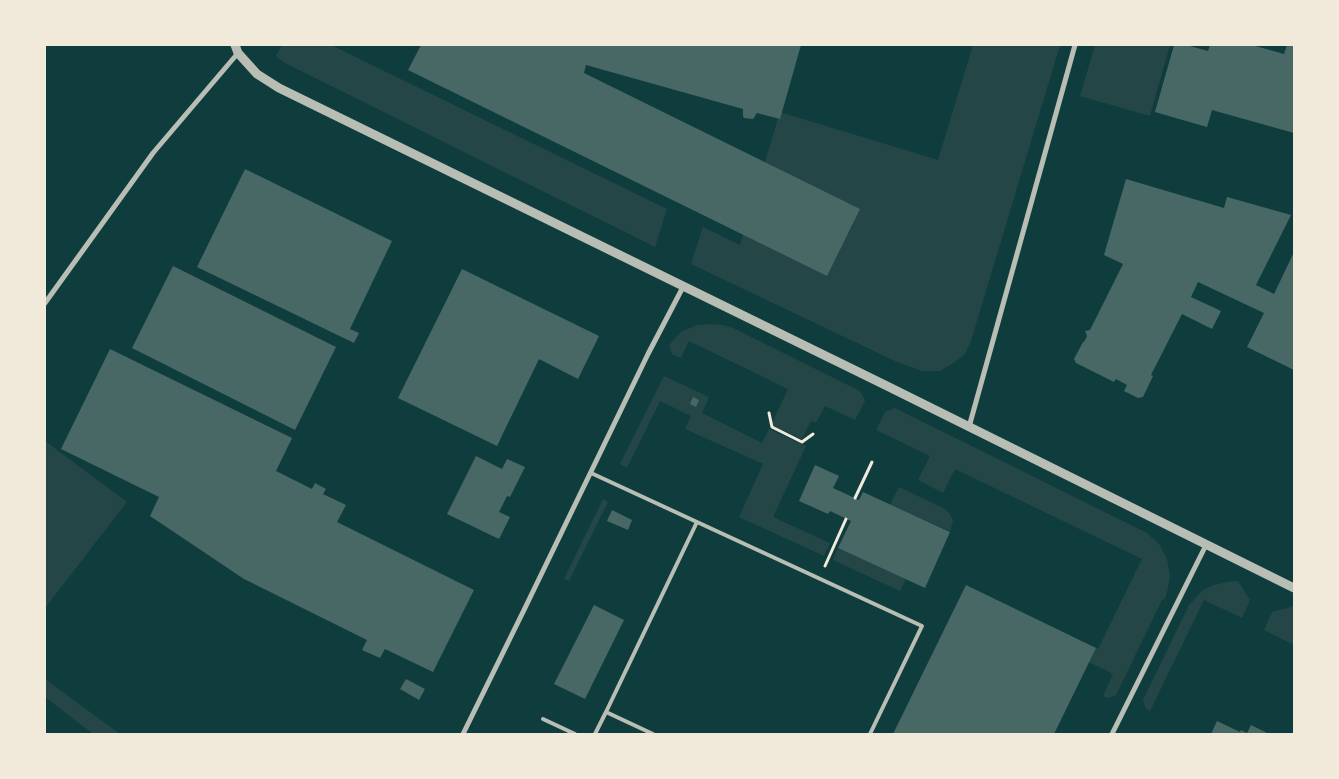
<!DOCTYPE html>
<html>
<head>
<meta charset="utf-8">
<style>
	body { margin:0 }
	#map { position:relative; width:1339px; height:779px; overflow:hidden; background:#0f3d3e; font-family:Literata,serif }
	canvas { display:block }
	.frame { position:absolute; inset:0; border:46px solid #f1e9da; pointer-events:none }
</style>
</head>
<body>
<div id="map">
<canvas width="1339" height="779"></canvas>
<div class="frame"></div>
</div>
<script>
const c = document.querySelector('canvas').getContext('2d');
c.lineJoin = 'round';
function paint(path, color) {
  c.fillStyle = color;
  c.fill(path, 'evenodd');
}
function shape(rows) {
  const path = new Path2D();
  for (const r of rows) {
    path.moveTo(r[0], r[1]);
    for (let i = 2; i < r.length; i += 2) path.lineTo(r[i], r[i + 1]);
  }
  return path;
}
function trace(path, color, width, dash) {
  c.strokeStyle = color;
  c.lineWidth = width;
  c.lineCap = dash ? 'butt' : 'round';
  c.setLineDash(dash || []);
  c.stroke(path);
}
const green = shape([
	[282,45,331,45,667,209,655,247,283,62,276,56],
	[973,45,1060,45,971,341,965,354,952,364,940,371,922,371,897,362,691,264,703,227,740,245,780,112,938,160],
	[1095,45,1170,45,1150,116,1080,96],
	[711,324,723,325,733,328,860,391,865,401,855,420,825,406,816,423,811,421,802,439,771,425,788,389,689,341,681,358,672,354,669,345,681,332,697,325],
	[664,376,709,397,702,413,762,443,769,429,806,446,773,517,830,543,824,556,739,517,763,464,685,429,691,416,660,401,627,468,620,464],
	[895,408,1147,533,1159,544,1167,559,1170,575,1168,588,1165,599,1162,600,1116,695,1109,698,1103,696,1113,674,1089,662,1096,648,1098,649,1142,559,955,469,943,493,918,480,930,456,876,430,885,412],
	[45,441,127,502,45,608],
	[899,487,943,508,950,514,953,521,950,531,890,505],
	[603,499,608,502,569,581,564,579],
	[838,548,906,579,900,591,833,560],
	[1238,581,1250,600,1242,618,1204,600,1150,711,1146,709,1143,700,1189,605,1203,590,1214,585,1227,582],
	[1294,606,1294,645,1264,630,1272,612],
	[45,679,120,734,93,734,45,697]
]);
const building = shape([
	[421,45,801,45,780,119,757,113,753,119,744,118,743,116,743,109,586,65,584,73,860,209,827,276,408,70],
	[1174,45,1186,45,1208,51,1210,45,1252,45,1284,54,1287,45,1294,45,1294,133,1212,110,1207,127,1155,112],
	[245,169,392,241,350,329,359,333,354,343,197,267],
	[1126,179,1224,208,1227,197,1291,215,1256,285,1274,294,1294,252,1294,370,1247,347,1264,313,1198,282,1191,297,1221,311,1212,329,1182,314,1151,375,1153,376,1143,397,1138,398,1124,391,1127,385,1116,379,1114,382,1076,363,1074,359,1083,342,1084,342,1087,336,1085,331,1090,330,1123,264,1104,255],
	[173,266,336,347,295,430,132,348],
	[462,269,599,336,578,379,539,359,497,446,398,398],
	[110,349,292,438,276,471,312,489,315,483,326,489,323,494,346,505,337,522,474,590,433,672,385,649,380,658,362,650,367,640,244,579,150,516,159,497,61,449],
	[693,397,699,400,696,407,690,404],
	[476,456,502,469,507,459,525,467,510,497,507,496,499,512,510,517,499,539,447,514],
	[815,465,839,476,833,488,859,500,863,492,950,532,925,588,838,548,851,521,830,511,828,514,799,501],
	[612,510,632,520,628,530,607,521],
	[966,585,1096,648,1054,734,893,734],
	[594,605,624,620,585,699,554,684],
	[406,679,425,689,419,700,400,689],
	[1217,721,1240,732,1241,730,1247,733,1251,725,1269,734,1211,734]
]);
const path = shape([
	[769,413,772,427,802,442,813,434],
	[855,498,872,462],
	[825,566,846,519]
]);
const service = shape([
	[591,473,922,626,870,734],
	[543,719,575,734],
	[595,734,606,712],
	[653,734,606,712,697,522]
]);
const minor = shape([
	[45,303,153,153,238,53],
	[969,427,1075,45],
	[463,734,524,610,648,354,683,287],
	[1112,734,1206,545]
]);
const tertiary = shape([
	[235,45,238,53,257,74,279,88,885,385,1294,588]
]);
paint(green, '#244646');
paint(building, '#486865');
trace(path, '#f1e9da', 3);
trace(service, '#b8beb3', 4);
trace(minor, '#b8beb3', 5);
trace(tertiary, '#b8beb3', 9);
</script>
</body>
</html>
